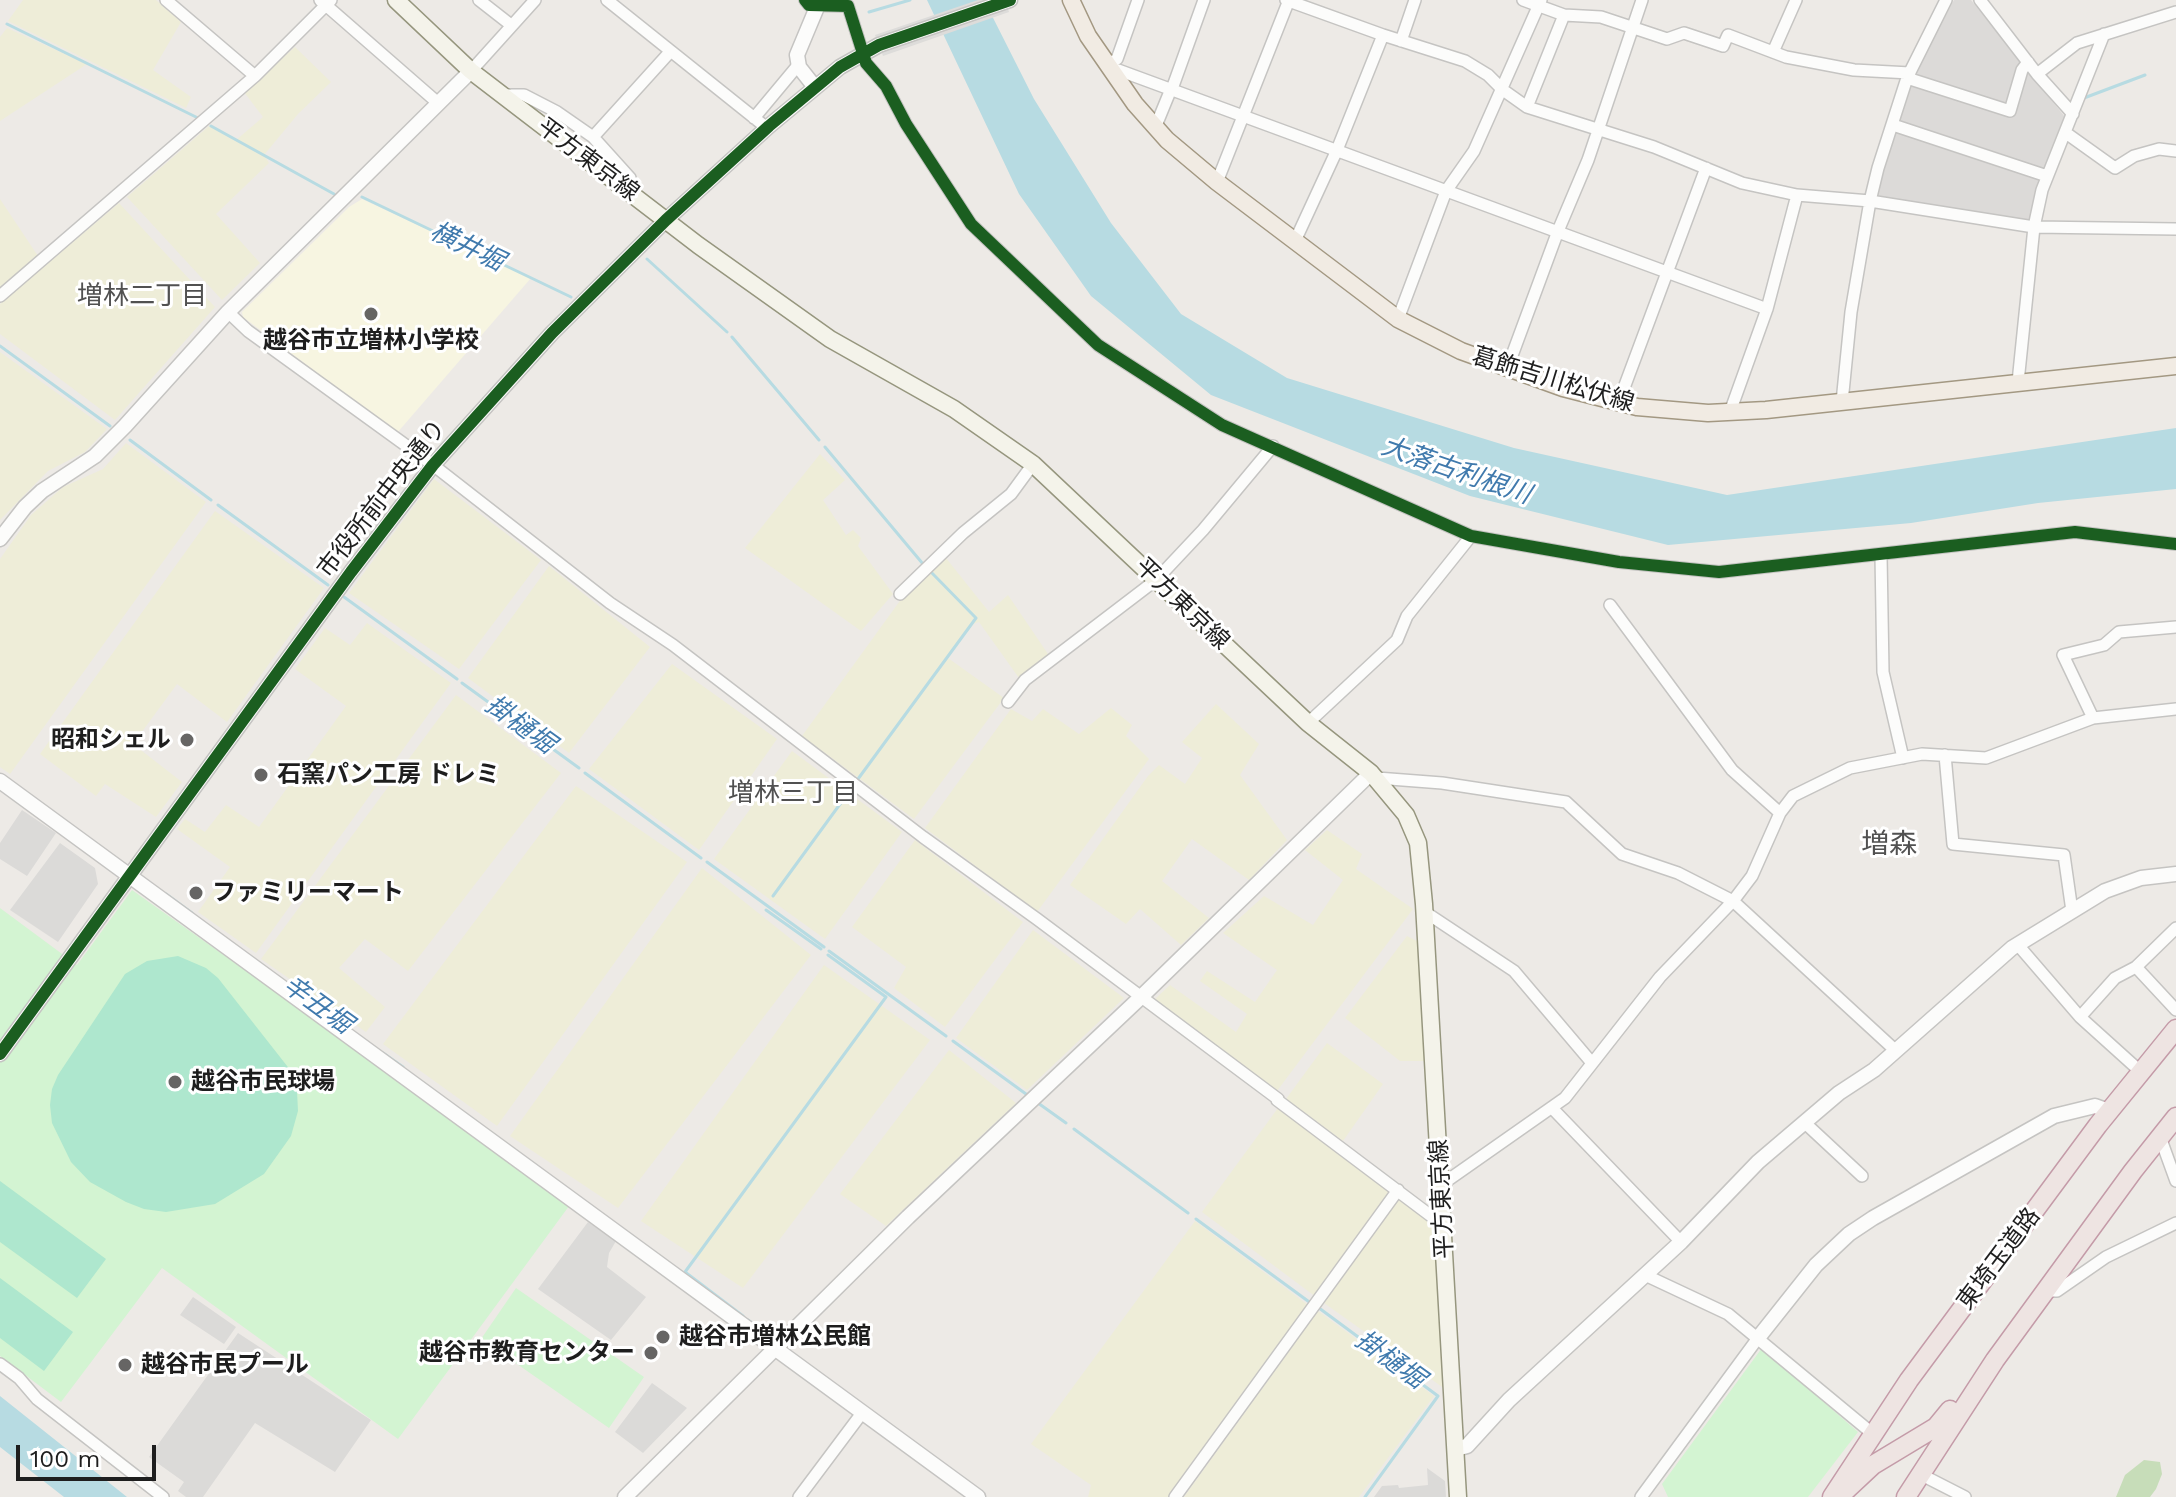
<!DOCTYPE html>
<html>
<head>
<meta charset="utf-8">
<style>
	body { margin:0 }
	#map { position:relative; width:2176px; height:1497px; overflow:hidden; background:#edeae6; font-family:"Work Sans",sans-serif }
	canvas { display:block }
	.scale { position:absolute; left:16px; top:1445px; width:140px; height:36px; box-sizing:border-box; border:4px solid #1e1e1e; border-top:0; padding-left:10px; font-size:24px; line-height:28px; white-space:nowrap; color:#1e1e1e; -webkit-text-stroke:6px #fff; paint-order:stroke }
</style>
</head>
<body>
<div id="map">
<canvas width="2176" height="1497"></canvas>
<div class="scale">100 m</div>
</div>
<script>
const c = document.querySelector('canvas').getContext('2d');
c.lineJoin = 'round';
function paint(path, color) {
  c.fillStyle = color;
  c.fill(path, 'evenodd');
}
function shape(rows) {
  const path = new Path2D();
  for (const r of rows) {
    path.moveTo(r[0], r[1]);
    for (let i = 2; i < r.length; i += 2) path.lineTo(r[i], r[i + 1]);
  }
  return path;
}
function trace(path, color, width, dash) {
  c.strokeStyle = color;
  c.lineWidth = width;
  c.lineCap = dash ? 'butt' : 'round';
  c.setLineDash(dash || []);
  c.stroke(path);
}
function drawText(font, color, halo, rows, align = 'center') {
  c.font = font + ' "Work Sans","Noto Sans JP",sans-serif';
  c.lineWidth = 6;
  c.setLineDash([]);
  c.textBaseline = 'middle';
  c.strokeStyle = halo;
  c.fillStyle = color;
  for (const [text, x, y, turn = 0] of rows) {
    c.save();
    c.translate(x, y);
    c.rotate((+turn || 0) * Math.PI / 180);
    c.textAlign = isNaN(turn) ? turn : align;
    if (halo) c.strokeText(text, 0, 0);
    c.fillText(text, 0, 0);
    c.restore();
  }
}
const residential = shape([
	[1954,0,1971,0,2065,117,2044,169,1897,121,1913,76],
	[1893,130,2042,180,2029,222,1875,196]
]);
const education = shape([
	[362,199,531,278,397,433,243,317,242,312,349,207]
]);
const religious = shape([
	[22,810,56,833,27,876,0,859,0,843],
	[60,843,95,868,98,884,58,942,10,910],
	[588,1222,616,1241,609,1253,607,1267,646,1297,611,1340,538,1289],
	[193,1297,236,1327,224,1344,180,1315],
	[238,1333,371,1420,335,1472,255,1423,203,1497,186,1497,178,1491,184,1482,149,1457],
	[652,1383,687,1408,643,1453,615,1432],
	[1427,1468,1445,1481,1446,1497,1374,1497,1382,1486,1398,1485,1399,1488,1428,1485]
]);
const farmland = shape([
	[23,0,156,0,181,22,153,70,191,97,186,108,8,21],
	[7,28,87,64,0,121,0,37],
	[295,47,331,82,298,114,264,155,269,163,216,214,260,263,222,300,127,197,209,126,235,141,263,117,244,92],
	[0,199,38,256,0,287],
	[119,203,215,307,115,420,0,334,0,304],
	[0,352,107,429,85,452,48,471,0,520],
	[126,443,206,502,10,774,0,767,0,559,31,515,63,487,103,469],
	[820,454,845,480,823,500,846,535,853,530,861,538,858,546,893,594,861,631,745,548],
	[434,479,541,560,459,669,349,593],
	[215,511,324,588,227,722,177,684,133,744,182,782,156,817,105,784,96,796,40,754],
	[946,558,989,612,1008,595,1048,654,1019,678,979,622,973,624,948,658,1004,698,914,819,802,736,902,598],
	[549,566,650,647,569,753,468,678],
	[367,623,451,683,256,953,198,912,230,867,177,829,185,819,205,832,226,805,259,827,346,706,295,669,325,628,350,645],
	[672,664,777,739,699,850,589,769],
	[456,695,561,773,408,971,365,939,339,968,385,1007,366,1032,261,959],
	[1216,704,1259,744,1240,775,1287,840,1249,880,1192,839,1162,881,1209,918,1181,945,1140,909,1126,924,1070,885,1148,776,1159,765,1185,784,1202,758,1182,742],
	[1111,708,1132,725,1126,736,1149,759,1037,912,925,828,1011,709,1032,721,1043,709,1079,734],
	[792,751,902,832,825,939,714,859],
	[576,786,687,862,497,1126,383,1044],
	[1327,830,1362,854,1356,869,1413,909,1277,1091,1155,999,1170,985,1236,1032,1247,1014,1200,981,1207,971,1255,1002,1277,970,1223,933,1264,896,1313,925,1343,880,1305,850],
	[915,840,1023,922,945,1027,894,988,906,967,852,927],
	[702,868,811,955,618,1208,510,1136],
	[1033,930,1124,998,1027,1090,956,1038],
	[1407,936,1419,942,1426,1061,1400,1061,1345,1018],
	[824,965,930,1040,743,1288,641,1221],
	[1327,1043,1383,1084,1343,1141,1286,1099],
	[949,1050,1016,1103,886,1226,840,1194],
	[1278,1108,1392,1192,1316,1297,1202,1212],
	[1399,1199,1435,1227,1445,1389,1324,1303],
	[1195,1221,1308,1305,1170,1497,1088,1497,1091,1485,1031,1444],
	[1318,1311,1434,1396,1359,1497,1184,1497]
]);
const forest = shape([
	[2144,1460,2160,1462,2162,1474,2156,1489,2150,1497,2116,1497,2125,1475]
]);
const park = shape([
	[132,890,572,1202,398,1439,162,1268,61,1402,0,1356,0,908,77,965],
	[516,1288,644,1377,609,1428,481,1339],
	[1762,1348,1858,1432,1808,1497,1668,1497,1662,1484]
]);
const pitch = shape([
	[178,956,206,968,218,978,291,1071,297,1091,298,1111,291,1136,264,1174,215,1204,166,1212,144,1209,126,1202,90,1182,71,1162,52,1123,50,1105,52,1089,58,1075,125,974,147,961],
	[0,1181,106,1259,77,1298,0,1242],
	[0,1278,73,1332,44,1371,0,1338]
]);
const water = shape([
	[927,0,984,0,1034,99,1111,223,1181,314,1287,378,1514,448,1727,495,2176,428,2176,489,2038,503,1911,523,1668,545,1470,496,1211,395,1091,296,1019,194],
	[0,1396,127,1497,64,1497,0,1447]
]);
const pier = shape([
	[978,0,1005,0,1009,12,883,56,875,35]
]);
const stream = shape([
	[869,12,910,0],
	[7,24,200,119],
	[2084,98,2145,75],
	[211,126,334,194],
	[362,197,571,297],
	[647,259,727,332],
	[732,337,819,440],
	[0,346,110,426],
	[130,440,211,500],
	[825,447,923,564],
	[218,505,328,585],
	[344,597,457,679],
	[462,683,579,768],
	[585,773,701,858],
	[858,779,976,618,930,571],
	[707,862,824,947],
	[166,894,192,913],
	[773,896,851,789],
	[766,910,821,949],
	[829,951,946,1036],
	[953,1041,1026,1094],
	[383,1053,403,1067],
	[1038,1103,1066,1123],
	[1074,1129,1188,1213],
	[1196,1219,1312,1304],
	[1319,1308,1438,1396,1365,1497],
	[743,1316,685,1272,886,997,828,955],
	[748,1320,769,1335]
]);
const minor = shape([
	[166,0,255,76],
	[320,0,438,103],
	[479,0,511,25],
	[607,0,767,128],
	[805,0,809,5,848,6,866,63,886,86,906,124,971,224,1098,345,1222,425,1471,536,1619,562,1719,572,2075,532,2176,544],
	[1286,0,1383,35,1465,61,1488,75,1503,90,1527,107,1654,147,1742,183,1797,195,1767,309,1730,412],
	[1523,0,1564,15,1601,17,1667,39,1684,33,1723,46,1728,35,1786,57,1854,70,1910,73],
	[1980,0,2037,74,2073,114],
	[1401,41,1415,0],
	[1773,52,1796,0],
	[1106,65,1117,59,1138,0],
	[1110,67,1767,309],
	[471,71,535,0],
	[2037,74,2077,43,2176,12],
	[1907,78,2010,111,2022,70,2028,62],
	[1172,89,1204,0],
	[504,95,524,95,557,112,593,137],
	[1527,107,1564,15],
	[754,118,799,64],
	[1893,125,2047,176],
	[1155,128,1171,89],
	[2066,133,2115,168,2134,156,2159,149,2176,151],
	[1217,182,1289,0],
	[636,195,630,178,593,137,669,53],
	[1797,195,1870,201,2034,227,2176,229],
	[1295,241,1337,150,1383,35],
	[0,296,255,76,331,0],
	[228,312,248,331,433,465,610,603,673,645,923,837,1037,919,1278,1099],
	[1398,319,1446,191,1474,151,1541,0],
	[1507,369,1558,231,1588,160,1642,0],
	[2018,382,2034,227,2042,190,2104,34],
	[1842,402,1851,312,1870,201,1878,168,1907,78,1946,0],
	[1618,404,1706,168],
	[1881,555,1883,672,1903,758],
	[900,594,963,533,1011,494,1033,464],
	[1610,605,1732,770,1780,813],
	[1008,702,1025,680,1156,580,1203,530,1273,446],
	[2093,718,2063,655,2104,645,2119,632,2176,627],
	[1308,723,1397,640,1407,616,1471,536],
	[1945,755,1953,844,2064,855,2072,911],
	[1377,778,1442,783,1566,802,1622,854,1678,873,1733,901,1895,1050],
	[1425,912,1514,971,1592,1063],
	[2018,945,2080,1017,2141,1072],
	[2136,967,2176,1010],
	[2080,1017,2115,978,2136,967,2176,928],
	[1277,1100,1443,1225],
	[1552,1108,1681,1242],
	[1805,1123,1862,1176],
	[2160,1137,2176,1181],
	[1441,1185,1565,1098,1660,977,1733,901,1752,876,1780,813,1793,796,1850,768,1922,754,1986,758,2093,718,2176,709],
	[1645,1275,1728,1314,1867,1429],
	[2045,1291,2057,1291,2106,1257,2176,1223],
	[0,1364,19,1378,37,1399,163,1497],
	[1920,1474,1965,1497],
	[799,1497,862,1413],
	[1175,1497,1398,1190],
	[1641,1497,1758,1338]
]);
const tertiary = shape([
	[814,86,799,67,797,55,820,0],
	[0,539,25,507,42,491,95,456,125,426,228,312,471,71],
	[0,781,978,1497],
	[0,1054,351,572,433,465,552,333,666,220,769,126,840,67,879,45,1010,0],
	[1758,1338,1816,1265,1849,1234,1873,1218,2054,1116,2095,1106,2109,1111],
	[1456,1449,1467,1446,1509,1400,1681,1242,1758,1162,1839,1093,1874,1070,2012,948,2105,891,2141,878,2176,874],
	[625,1497,908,1217,1141,997,1371,773]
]);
const secondary = shape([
	[396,0,471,71,698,245,830,339,954,409,1033,464,1308,723,1371,773,1406,815,1418,843,1424,904,1458,1497]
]);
const primary = shape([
	[1071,0,1088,36,1135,104,1167,140,1217,182,1398,319,1461,351,1563,388,1637,407,1708,413,1766,410,2176,366]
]);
const trunk = shape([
	[1842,1494,1873,1465,1936,1427,1950,1410],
	[1832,1497,1909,1380,2098,1125,2176,1029],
	[1906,1497,1995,1360,2133,1171,2176,1117]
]);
const cycleway = shape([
	[805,0,809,5,848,6,866,63,886,86,906,124,971,224,1098,345,1222,425,1471,536,1619,562,1719,572,2075,532,2176,544],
	[0,1054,351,572,433,465,552,333,666,220,769,126,840,67,879,45,1010,0]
]);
const markers = [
	[371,314,8,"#666564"],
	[187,740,8,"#666564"],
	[261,775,8,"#666564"],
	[196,893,8,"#666564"],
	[175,1082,8,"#666564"],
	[663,1337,8,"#666564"],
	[651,1353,8,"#666564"],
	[125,1365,8,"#666564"]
];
const streetNames = [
	["平方東京線",588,160,37],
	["葛飾吉川松伏線",1553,380,17],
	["市役所前中央通り",382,499,-52],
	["平方東京線",1182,604,44],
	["平方東京線",1442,1199,-93],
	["東埼玉道路",1999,1259,-53]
];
const poiNames = [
	["越谷市立増林小学校",371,341,"center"],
	["昭和シェル",171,740,"right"],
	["石窯パン工房 ドレミ",277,775],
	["ファミリーマート",212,893],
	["越谷市民球場",191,1082],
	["越谷市増林公民館",679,1337],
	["越谷市教育センター",635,1353,"right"],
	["越谷市民プール",141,1365]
];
const waterNames = [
	["横井堀",467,247,26],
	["大落古利根川",1456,471,19],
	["掛樋堀",520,725,36],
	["辛丑堀",317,1005,36],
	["掛樋堀",1390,1360,36]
];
const neighbourhoodNames = [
	["増林二丁目",142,296],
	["増林三丁目",793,793]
];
const quarterNames = [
	["増森",1889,845]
];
paint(residential, '#dcdad8');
paint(education, '#f7f5e1');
paint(religious, '#dbdad8');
paint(farmland, '#eeedd8');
paint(forest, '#c7ddb9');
paint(park, '#d3f4d2');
paint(pitch, '#aee7ce');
paint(water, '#b7dbe2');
paint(pier, '#dddcda');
trace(stream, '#b7dbe2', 3);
trace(minor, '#c5c4c2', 14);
trace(tertiary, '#c5c4c2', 17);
trace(secondary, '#96967e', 19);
trace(primary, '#a39882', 19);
trace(trunk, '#c49ba8', 21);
trace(minor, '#fcfcfb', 11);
trace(tertiary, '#fcfcfb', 14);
trace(secondary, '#f4f3ea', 16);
trace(primary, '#f1ebe3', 16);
trace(trunk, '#eee4e2', 18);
trace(cycleway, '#1b5e20', 12);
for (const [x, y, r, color] of markers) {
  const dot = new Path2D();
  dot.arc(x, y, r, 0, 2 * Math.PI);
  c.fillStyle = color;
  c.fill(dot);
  trace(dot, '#fff', 3);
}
drawText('24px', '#1e1e1e', '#fff', streetNames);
drawText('bold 24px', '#1e1e1e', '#fff', poiNames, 'left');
drawText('italic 26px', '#407aad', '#fff', waterNames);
drawText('26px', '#515151', '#fff', neighbourhoodNames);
drawText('28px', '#515151', '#fff', quarterNames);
</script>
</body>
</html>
